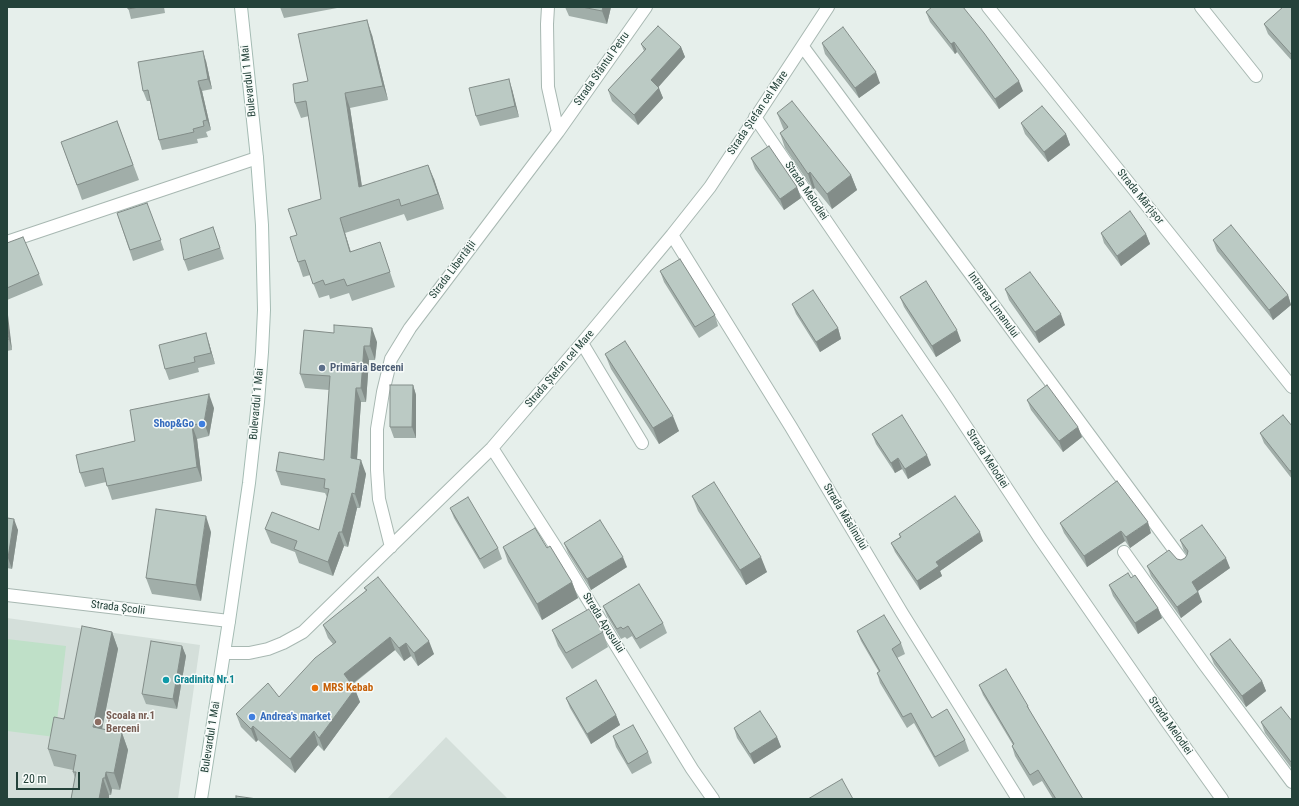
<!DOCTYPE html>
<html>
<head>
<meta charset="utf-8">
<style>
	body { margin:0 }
	#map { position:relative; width:1299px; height:806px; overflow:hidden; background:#e6efeb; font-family:"Roboto Condensed",sans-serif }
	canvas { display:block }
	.frame { position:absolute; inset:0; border:8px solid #24423a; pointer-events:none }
	.scale { position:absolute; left:16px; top:772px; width:64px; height:18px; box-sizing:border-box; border:2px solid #24423a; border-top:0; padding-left:5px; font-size:12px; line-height:14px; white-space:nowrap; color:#24423a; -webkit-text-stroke:3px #f7fbf9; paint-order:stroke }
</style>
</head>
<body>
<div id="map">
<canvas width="1299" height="806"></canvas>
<div class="frame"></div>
<div class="scale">20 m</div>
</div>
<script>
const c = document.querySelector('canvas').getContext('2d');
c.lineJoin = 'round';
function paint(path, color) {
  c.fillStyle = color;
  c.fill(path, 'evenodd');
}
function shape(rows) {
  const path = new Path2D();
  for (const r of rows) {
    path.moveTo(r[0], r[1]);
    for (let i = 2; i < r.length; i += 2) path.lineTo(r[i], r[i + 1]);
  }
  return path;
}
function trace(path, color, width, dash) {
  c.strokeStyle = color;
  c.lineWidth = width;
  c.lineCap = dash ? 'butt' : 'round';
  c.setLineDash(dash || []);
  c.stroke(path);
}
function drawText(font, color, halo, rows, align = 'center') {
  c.font = font + ' "Roboto Condensed",sans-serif';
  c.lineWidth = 3;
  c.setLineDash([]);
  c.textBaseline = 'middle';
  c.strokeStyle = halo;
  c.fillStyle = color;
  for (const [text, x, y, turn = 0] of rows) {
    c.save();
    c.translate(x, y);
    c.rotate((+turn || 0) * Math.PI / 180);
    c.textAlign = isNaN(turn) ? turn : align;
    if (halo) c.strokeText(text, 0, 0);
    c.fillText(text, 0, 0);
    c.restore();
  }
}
const built = shape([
	[7,618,200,645,178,799,7,799],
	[446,737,508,799,387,799]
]);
const green = shape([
	[7,639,66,646,55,737,7,731]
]);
const street = shape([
	[548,7,547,24,548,87,558,132],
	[988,7,1292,387],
	[1201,7,1256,76],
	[803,47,1184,563],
	[755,117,947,398,1039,537,1165,719,1222,799],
	[672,235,791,427,902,613,1018,799],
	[7,242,257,158],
	[582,343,642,443],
	[492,448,555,546,692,769,713,799],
	[391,547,379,499,377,470,377,429,383,392,391,359,410,328,558,132,646,7],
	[1124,552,1204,664,1292,782],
	[7,595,229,621],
	[224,653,249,653,268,649,283,643,303,632,492,448,582,343,672,235,710,187,828,7]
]);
const secondary = shape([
	[201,799,229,621,249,483,258,402,262,352,264,310,262,225,257,158,241,7]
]);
const wall = shape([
	[128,7,164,7,165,13,131,19],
	[280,7,337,7,337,8,284,18],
	[565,7,611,7,607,24,569,16],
	[1292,9,1292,61,1268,34,1264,24],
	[926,12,1023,91,999,109,957,52,955,54,930,22],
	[372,35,388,100,350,108,362,186,434,179,444,209,407,221,404,214,345,233,351,252,385,257,395,287,352,301,349,293,330,299,329,295,319,298,310,275,303,277,298,262,297,235,321,199,309,116,301,118,295,103,308,81],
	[822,43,880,83,859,98,825,54],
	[641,44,681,47,685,57,658,87,663,98,638,125,612,101,608,90,644,51],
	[206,61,212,89,202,91,211,130,206,132,208,137,197,139,198,143,162,150,159,140,150,101,147,101,143,91],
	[512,89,519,117,480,126,476,116],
	[777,113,851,175,857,190,832,209,815,188,813,189,785,148,780,133,784,130,783,128],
	[117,121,139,180,82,200,61,142],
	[1021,123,1066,134,1070,145,1048,162,1025,134],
	[751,158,797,187,801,198,784,210,755,169],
	[147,203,164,250,133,261,117,213],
	[213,227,224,259,188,271,184,260],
	[1101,233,1146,234,1150,244,1121,266,1104,243],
	[1213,240,1288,295,1291,305,1273,320,1217,251],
	[7,243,39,274,43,285,7,300],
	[660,271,715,315,718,326,699,338,664,282],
	[1005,289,1065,325,1039,343,1009,300],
	[900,297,961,341,936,357,904,307],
	[792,304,838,328,841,339,820,352,796,314],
	[7,314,12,350,7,351],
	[304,330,377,342,375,360,369,360,366,402,361,402,357,459,366,474,360,508,357,508,348,547,344,546,333,576,299,563,295,552,271,543,265,529,319,530,327,497,325,493,281,485,276,471,324,460,329,390,305,388,300,374],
	[209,343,215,364,198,368,199,372,169,380,165,369],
	[605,354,679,431,659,444,611,369],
	[413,385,416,395,416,438,394,438,390,427],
	[1027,400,1078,427,1082,437,1063,452,1031,410],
	[214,408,209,436,197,439,202,481,112,500,106,482,85,487,80,473,135,441],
	[1292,426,1292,479,1264,443,1260,433],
	[872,434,931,465,908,479,902,469,895,473,876,444],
	[692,496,767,572,746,585,698,511],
	[450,508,498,548,502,559,484,569,454,518],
	[7,518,18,530,12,569,7,568],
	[1060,523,1151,533,1130,548,1125,541,1087,567,1064,533],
	[211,532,201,601,152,594,146,578],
	[899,534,983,541,940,571,942,576,920,590,895,552,891,543,900,537],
	[1180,540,1230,568,1198,591,1202,602,1181,618,1151,576,1147,566,1177,559,1181,560,1185,558,1187,555,1184,551],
	[564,543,627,567,591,590,568,553],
	[503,547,547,548,572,582,578,598,542,620,508,562],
	[1131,578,1158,608,1162,618,1138,634,1113,596,1109,585],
	[364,588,434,654,418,666,411,656,404,661,395,650,352,685,360,702,324,751,318,745,295,773,258,740,256,742,241,727,236,714,279,697,333,644,328,638,323,625,366,591],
	[603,606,663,623,667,633,640,649,632,636,627,639,625,637,621,639,607,616],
	[552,630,603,632,608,647,572,669,558,646],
	[857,631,901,643,905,654,897,658,932,718,965,740,969,751,939,767,914,723,907,728,880,683,877,673,879,672,861,641],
	[112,632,118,649,102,729,122,733,128,750,120,790,112,789,111,795,109,795,109,799,71,799,75,778,73,772,73,770,54,766,48,749],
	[182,646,186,656,177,709,146,704,142,694],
	[1210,654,1262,681,1266,691,1246,707,1214,664],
	[979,685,1028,706,1030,711,1083,799,1053,799,1042,781,1033,786,1015,756,1012,746,1013,745,983,695],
	[566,698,616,715,620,725,591,744,570,708],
	[1292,721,1292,769,1265,733,1261,722],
	[734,728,777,737,781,747,754,764,737,738],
	[613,736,648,752,652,763,632,774,616,747]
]);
const shadedWall = shape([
	[603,7,611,7,607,24,602,11],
	[367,20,372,35,388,100,383,86],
	[954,42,957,52,955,54,951,44],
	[681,47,685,57,655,91,651,80],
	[203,51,206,61,212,89,208,79],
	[876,72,880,83,859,98,855,88],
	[509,79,512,89,519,117,515,106],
	[198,81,202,91,211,130,207,120],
	[1019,81,1023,91,999,109,995,99],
	[659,88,663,98,638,125,634,115],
	[345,93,350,108,364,201,359,187],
	[1066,134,1070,145,1048,162,1044,152],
	[428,165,434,179,444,209,438,194],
	[810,172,815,188,813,189,808,174],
	[851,175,857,190,832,209,827,194],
	[797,187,801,198,784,210,780,199],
	[340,218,345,233,355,267,350,252],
	[1146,234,1150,244,1121,266,1117,256],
	[1288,295,1291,305,1273,320,1269,310],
	[7,314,8,315,12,350,9,339,7,328],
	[1061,314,1065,325,1039,343,1035,332],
	[372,328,377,342,375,360,370,346],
	[838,328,841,339,820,352,816,342],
	[957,330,961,341,936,357,932,346],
	[206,333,209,343,215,364,211,353],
	[364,346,369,360,366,402,361,388],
	[413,385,416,395,416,438,412,427],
	[356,388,361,402,356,472,351,458],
	[209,394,214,408,209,436,204,423],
	[673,416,679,431,659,444,653,428],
	[192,425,197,439,202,481,197,467],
	[1078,427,1082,437,1063,452,1059,441],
	[927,455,931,465,908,479,905,469],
	[898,458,902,469,895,473,891,463],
	[361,460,366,474,360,508,355,494],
	[1292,469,1292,477,1290,471],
	[352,493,357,508,348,547,342,532],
	[206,516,211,532,201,601,196,585],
	[14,519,18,530,12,569,8,558],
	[1148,522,1151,533,1130,548,1126,537],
	[1121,531,1125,541,1087,567,1084,556],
	[339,532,344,546,333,576,328,562],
	[980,532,983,541,940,571,942,576,920,590,917,581,936,562],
	[623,557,627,567,591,590,587,579],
	[761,557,767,572,746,585,740,570],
	[1226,558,1230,568,1195,593,1192,582],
	[572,582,578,598,542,620,537,604],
	[1198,592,1202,602,1181,618,1177,607],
	[1158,608,1162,618,1138,634,1135,623],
	[112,632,118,649,99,744,93,727],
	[390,637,395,650,348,687,344,674],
	[429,641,434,654,418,666,414,653],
	[406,643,411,656,404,661,399,648],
	[182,646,186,656,177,709,173,699],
	[1262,681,1266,691,1246,707,1242,696],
	[355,689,360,702,324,751,319,738],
	[616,715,620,725,591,744,587,734],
	[253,726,258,740,256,742,251,729],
	[314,731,318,745,295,773,290,759],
	[122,733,128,750,120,790,114,773],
	[777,737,781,747,754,764,750,754],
	[106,772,112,789,111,795,105,778],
	[103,778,109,795,109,799,99,799]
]);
const building = shape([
	[128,7,139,7,128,9,128,7],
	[582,7,603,7,602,11,582,7],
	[932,7,963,7,984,33,1019,81,995,99,954,42,951,44,926,12,932,7],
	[1283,7,1290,7,1292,9,1292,55,1264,24,1283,7],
	[367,20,383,86,345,93,359,187,428,165,438,194,401,206,399,199,340,218,350,252,380,242,390,272,347,286,344,279,325,285,323,280,313,284,305,260,298,262,290,237,297,235,288,209,321,199,306,101,295,103,293,84,308,81,298,34,367,20],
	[658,26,681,47,651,80,659,88,634,115,608,90,646,49,641,44,658,26],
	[843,27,876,72,855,88,822,43,843,27],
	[203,51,208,79,198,81,207,120,203,121,204,126,193,129,194,132,159,140,148,90,143,91,138,62,203,51],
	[509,79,515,106,476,116,469,88,509,79],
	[792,101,851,175,827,194,810,172,808,174,780,133,788,127,777,113,792,101],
	[1042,106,1066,134,1044,152,1021,123,1042,106],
	[117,121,133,165,77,185,61,142,117,121],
	[769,146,797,187,780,199,751,158,769,146],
	[147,203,161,240,130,250,117,213,147,203],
	[1130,211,1146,234,1117,256,1101,233,1130,211],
	[1231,225,1288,295,1269,310,1213,240,1231,225],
	[213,227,220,248,184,260,180,239,213,227],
	[23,237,39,274,7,288,7,243,23,237],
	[680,259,715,315,695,327,660,271,680,259],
	[1030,272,1061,314,1035,332,1005,289,1030,272],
	[926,281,957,330,932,346,900,297,926,281],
	[813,290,838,328,816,342,792,304,813,290],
	[334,325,372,328,370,346,364,346,361,388,356,388,351,458,361,460,355,494,352,493,342,532,339,532,328,562,294,549,297,541,265,529,272,512,319,530,329,489,324,488,325,479,276,471,279,452,324,460,330,376,300,374,304,330,334,333,334,325],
	[7,328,9,339,7,340,7,328],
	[206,333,211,353,194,357,195,362,165,369,159,345,206,333],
	[625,341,673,416,653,428,605,354,625,341],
	[390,385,413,385,412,427,390,427,390,385],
	[1047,385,1078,427,1059,441,1027,400,1047,385],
	[209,394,204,423,192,425,197,467,107,486,103,468,80,473,76,455,135,441,130,410,209,394],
	[902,415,927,455,905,469,898,458,891,463,872,434,902,415],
	[1283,415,1292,426,1292,469,1290,471,1260,433,1283,415],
	[1117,481,1148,522,1126,537,1121,531,1084,556,1060,523,1117,481],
	[714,482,761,557,740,570,692,496,714,482],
	[955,496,980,532,936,562,939,566,917,581,891,543,901,537,899,534,955,496],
	[468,497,498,548,480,559,450,508,468,497],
	[156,509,206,516,196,585,146,578,156,509],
	[7,518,14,519,8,558,7,558,7,518],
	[600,520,623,557,587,579,564,543,600,520],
	[1202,525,1226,558,1192,582,1198,592,1177,607,1147,566,1169,550,1177,559,1181,560,1185,558,1187,555,1188,551,1180,540,1202,525],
	[535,528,547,548,550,546,572,582,537,604,503,547,535,528],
	[1128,573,1131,578,1135,575,1158,608,1135,623,1109,585,1128,573],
	[378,577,429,641,414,653,406,643,399,648,390,637,344,674,355,689,319,738,314,731,290,759,253,726,251,729,236,714,268,683,279,697,315,658,336,642,323,625,367,590,364,588,378,577],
	[639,584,663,623,636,639,628,626,623,629,621,627,617,629,603,606,639,584],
	[589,609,603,632,566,653,552,630,589,609],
	[884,615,901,643,892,649,932,718,947,709,965,740,935,757,911,713,903,717,877,673,880,671,857,631,884,615],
	[82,626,112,632,93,727,122,733,114,773,106,772,105,778,103,778,99,799,71,799,76,772,73,772,76,755,48,749,54,717,64,719,82,626],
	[1230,639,1262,681,1242,696,1210,654,1230,639],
	[151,641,182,646,173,699,142,694,151,641],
	[1006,669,1028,706,1027,706,1083,799,1056,799,1038,770,1030,775,1012,746,1014,744,979,685,1006,669],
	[596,680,616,715,587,734,566,698,596,680],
	[1281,707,1292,721,1292,761,1291,762,1261,722,1281,707],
	[760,711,777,737,750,754,734,728,760,711],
	[633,725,648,752,628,764,613,736,633,725],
	[842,779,853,799,808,799,842,779],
	[236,796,257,799,236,799,236,796]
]);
const markers = [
	[322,368,4,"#5c6f8a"],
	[202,424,4,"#3f7fe0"],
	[166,680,4,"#0f9aa8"],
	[315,688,4,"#e8710a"],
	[252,717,4,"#3f7fe0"],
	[98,722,4,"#8d6e63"]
];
const streetNames = [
	["Strada Sfântul Petru",602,69,-55],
	["Bulevardul 1 Mai",249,81,-96],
	["Strada Ștefan cel Mare",758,113,-56],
	["Strada Melodiei",806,191,56],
	["Strada Mărțișor",1140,197,51],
	["Strada Libertății",453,270,-53],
	["Intrarea Limanului",993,305,54],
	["Strada Ștefan cel Mare",560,369,-49],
	["Bulevardul 1 Mai",257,404,-85],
	["Strada Melodiei",987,459,57],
	["Strada Măslinului",845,517,59],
	["Strada Școlii",118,608,7],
	["Strada Apusului",603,623,58],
	["Strada Melodiei",1170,726,55],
	["Bulevardul 1 Mai",211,737,-81]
];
const serviceNames = [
	["Primăria Berceni",330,368]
];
const shopNames = [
	["Shop&Go",194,424],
	["Andrea's market",260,717,"left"]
];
const cultureNames = [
	["Gradinita Nr.1",174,680]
];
const foodNames = [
	["MRS Kebab",323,688]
];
const educationNames = [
	["Școala nr.1",106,716],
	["Berceni",106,729]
];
paint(built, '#d4dfda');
paint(green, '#bfe0c8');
trace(street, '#a8b8b2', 14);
trace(secondary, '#a4bbb3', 14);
trace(street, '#fff', 12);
trace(secondary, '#fff', 12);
paint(wall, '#a1aea9');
paint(shadedWall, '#838d89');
paint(building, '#bbcac4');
trace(building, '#838d89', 1);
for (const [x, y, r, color] of markers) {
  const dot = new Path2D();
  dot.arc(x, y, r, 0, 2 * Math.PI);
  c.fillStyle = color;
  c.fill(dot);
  trace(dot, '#f7fbf9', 1.5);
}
drawText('11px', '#24423a', '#f7fbf9', streetNames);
drawText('bold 11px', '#4e5e75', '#f7fbf9', serviceNames, 'left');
drawText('bold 11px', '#366cbe', '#f7fbf9', shopNames, 'right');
drawText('bold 11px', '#0d838f', '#f7fbf9', cultureNames, 'left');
drawText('bold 11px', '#c56008', '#f7fbf9', foodNames, 'left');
drawText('bold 11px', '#785e54', '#f7fbf9', educationNames, 'left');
</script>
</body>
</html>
